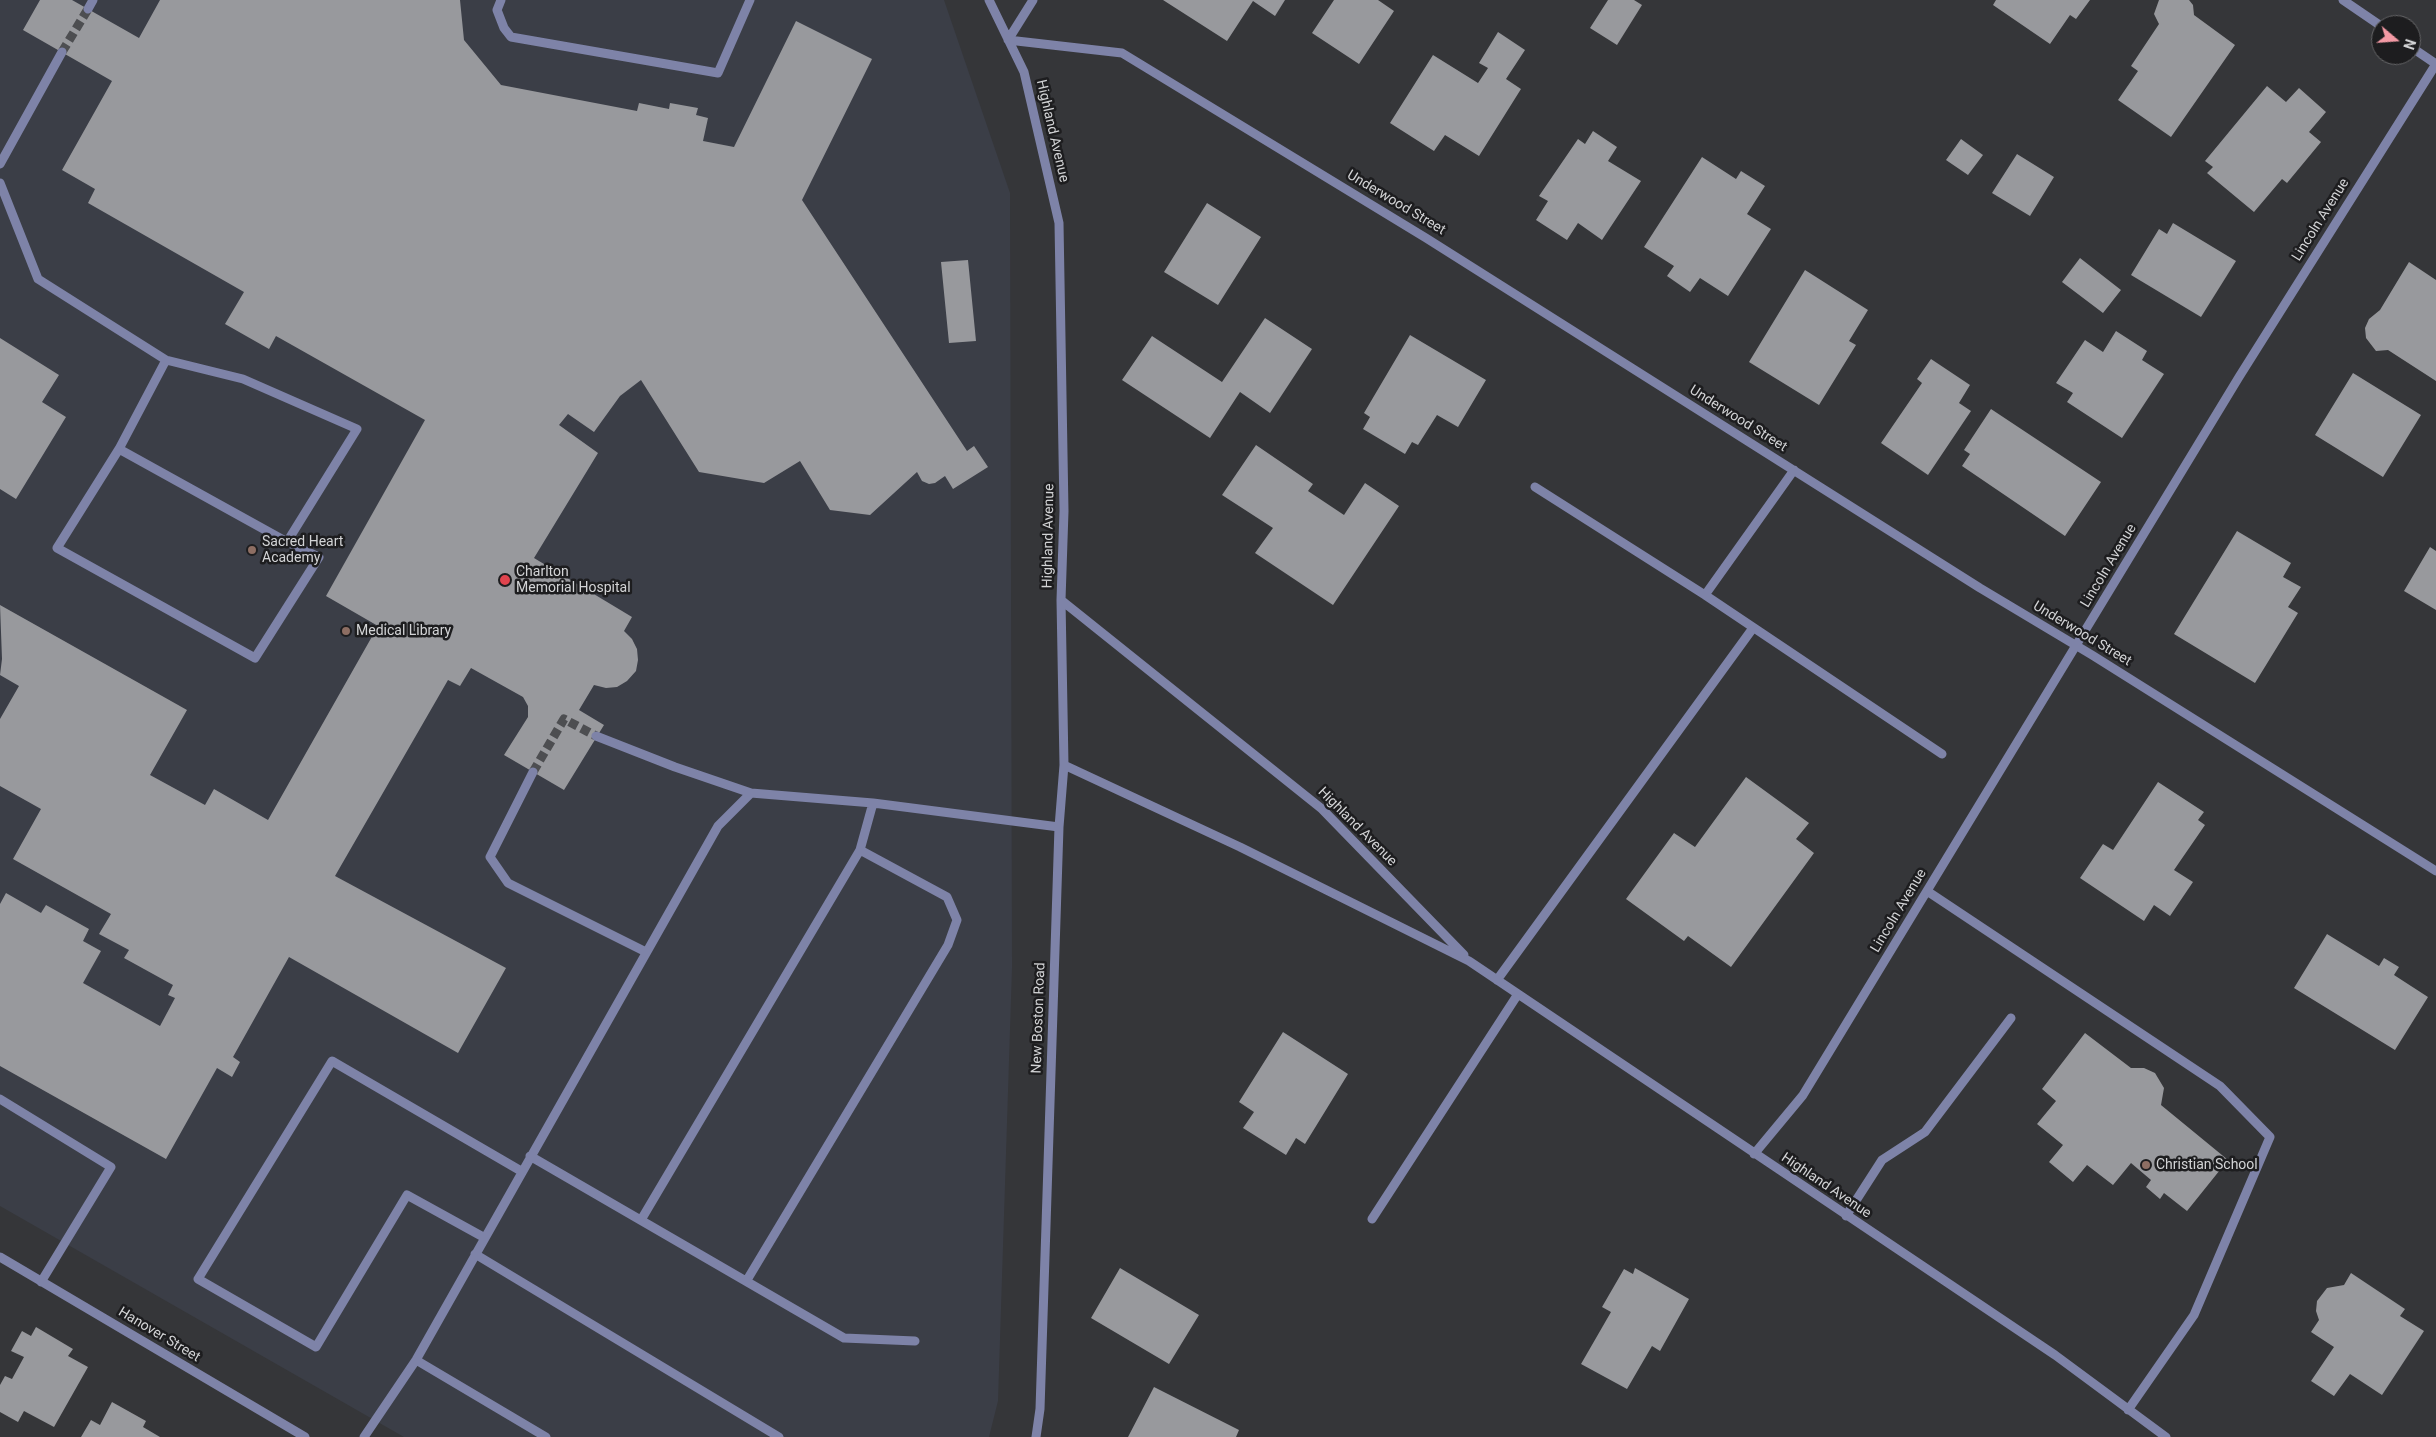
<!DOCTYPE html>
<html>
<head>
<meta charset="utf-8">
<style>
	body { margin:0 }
	#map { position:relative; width:2436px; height:1437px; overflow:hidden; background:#353639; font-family:Roboto,sans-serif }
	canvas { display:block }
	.north { position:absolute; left:2371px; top:15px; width:50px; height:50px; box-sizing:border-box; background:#1d1d1f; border:1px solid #666668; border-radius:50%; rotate:108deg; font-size:14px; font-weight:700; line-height:20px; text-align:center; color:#d3d4d6 }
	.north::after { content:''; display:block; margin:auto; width:18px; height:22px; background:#f49aa5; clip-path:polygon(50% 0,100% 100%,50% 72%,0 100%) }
</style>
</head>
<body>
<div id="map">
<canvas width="2436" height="1437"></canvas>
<div class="north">N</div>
</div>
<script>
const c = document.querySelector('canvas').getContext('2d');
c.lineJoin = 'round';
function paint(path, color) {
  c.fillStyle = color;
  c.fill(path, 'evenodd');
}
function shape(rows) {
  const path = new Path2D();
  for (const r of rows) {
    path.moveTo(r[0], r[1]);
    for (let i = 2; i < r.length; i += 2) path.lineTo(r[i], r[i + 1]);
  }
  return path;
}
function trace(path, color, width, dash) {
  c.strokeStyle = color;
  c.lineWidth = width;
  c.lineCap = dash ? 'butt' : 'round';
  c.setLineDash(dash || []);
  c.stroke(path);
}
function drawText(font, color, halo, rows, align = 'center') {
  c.font = font + ' Roboto,sans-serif';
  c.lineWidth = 5;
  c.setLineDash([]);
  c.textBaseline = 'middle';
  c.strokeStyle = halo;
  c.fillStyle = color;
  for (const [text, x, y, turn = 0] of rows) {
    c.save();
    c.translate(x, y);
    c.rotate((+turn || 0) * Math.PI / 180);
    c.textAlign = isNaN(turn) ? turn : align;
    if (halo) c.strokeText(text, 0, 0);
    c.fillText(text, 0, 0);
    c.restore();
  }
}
const built = shape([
	[0,0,944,0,1010,193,1012,968,998,1401,989,1437,404,1437,0,1206]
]);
const building = shape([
	[40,0,72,0,139,38,160,0,460,0,464,40,501,85,637,111,639,103,669,109,670,103,698,108,696,115,708,118,703,141,734,147,796,21,872,59,802,200,967,451,974,446,988,467,953,489,945,476,935,483,929,484,922,481,917,472,870,515,830,510,800,461,764,483,699,472,641,380,620,396,594,432,568,414,559,425,598,453,534,558,632,617,624,631,632,639,637,649,638,660,636,671,627,681,617,687,606,688,594,685,579,710,604,725,564,790,504,755,528,717,528,706,523,697,471,668,460,686,448,680,335,876,506,968,458,1053,289,957,233,1057,240,1062,232,1077,217,1068,166,1159,0,1066,0,904,6,893,41,913,46,905,89,929,83,941,101,951,83,983,160,1026,175,998,168,995,173,985,124,958,129,950,99,934,111,914,13,859,41,809,0,786,0,719,19,686,0,675,2,659,0,605,187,710,150,775,205,805,214,789,268,820,378,626,326,596,425,420,276,336,269,349,225,324,244,292,88,203,95,189,62,170,112,81,23,30],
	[1163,0,1285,0,1275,16,1253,1,1227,41],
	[1334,0,1378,0,1394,11,1359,64,1312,33],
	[1608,0,1634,0,1642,5,1617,45,1590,28],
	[1996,0,2090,0,2076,19,2070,15,2050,44,1993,5],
	[2159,0,2189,0,2193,5,2194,15,2235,45,2171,137,2118,100,2138,71,2131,66,2159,24,2154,14],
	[1498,32,1525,50,1506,79,1521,89,1479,156,1445,135,1434,151,1390,123,1433,55,1478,83,1488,68,1479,63],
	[2267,86,2286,102,2299,88,2326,112,2309,132,2321,142,2287,183,2282,179,2254,212,2207,173,2213,167,2205,161],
	[1593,131,1617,147,1608,161,1641,181,1602,240,1578,223,1567,240,1536,220,1548,201,1539,196,1578,139,1585,144],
	[1961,139,1983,155,1968,175,1946,160],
	[2017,154,2054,177,2030,216,1992,193],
	[1702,157,1736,179,1741,171,1765,186,1747,214,1771,229,1728,296,1700,278,1690,292,1667,276,1674,266,1644,247],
	[1207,203,1261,237,1218,305,1164,272],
	[2173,223,2236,261,2201,317,2131,275,2159,229,2167,234],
	[2080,258,2121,290,2103,313,2062,282],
	[968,260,976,341,949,343,941,262],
	[2409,262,2436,280,2436,381,2388,350,2376,351,2366,338,2365,328,2369,319,2380,310],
	[1805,270,1868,310,1849,341,1856,345,1819,405,1749,362],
	[1265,318,1312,349,1270,413,1240,392,1210,438,1122,380,1152,336,1222,382],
	[2116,331,2147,351,2142,360,2164,374,2122,438,2067,402,2073,393,2056,383,2085,340,2103,352],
	[1410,335,1486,380,1458,427,1437,415,1418,445,1412,442,1405,454,1363,429,1370,417,1364,413],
	[0,338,59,375,42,402,66,417,16,499,0,489],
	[1931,359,1970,385,1959,403,1971,411,1928,475,1881,443,1922,383,1917,379],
	[2353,373,2421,415,2383,477,2315,435],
	[1991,409,2101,482,2065,536,1962,466,1970,454,1964,450],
	[1256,445,1313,484,1308,491,1344,515,1365,483,1399,506,1333,605,1255,553,1273,528,1222,495],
	[2237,531,2291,563,2283,577,2301,587,2288,607,2298,613,2255,683,2174,634],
	[2430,547,2436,551,2436,610,2404,591],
	[1746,777,1809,823,1796,839,1814,853,1731,967,1688,936,1684,941,1626,899,1674,833,1695,847],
	[2158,782,2204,812,2198,820,2205,825,2174,870,2193,882,2170,916,2154,905,2144,921,2080,878,2103,844,2113,850],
	[2327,934,2379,966,2384,958,2399,967,2394,975,2428,997,2395,1050,2294,988],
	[1283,1032,1348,1074,1305,1144,1296,1138,1286,1155,1243,1128,1254,1112,1239,1102],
	[2085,1033,2131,1068,2144,1068,2155,1073,2164,1088,2161,1105,2228,1160,2187,1211,2164,1193,2160,1199,2146,1187,2151,1180,2131,1163,2113,1185,2087,1165,2073,1182,2049,1162,2063,1145,2037,1124,2056,1101,2042,1089],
	[1120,1268,1199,1315,1169,1364,1091,1318],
	[1635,1268,1689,1299,1660,1351,1652,1346,1627,1389,1581,1364,1611,1312,1602,1307,1624,1269,1633,1274],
	[2351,1273,2405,1309,2400,1316,2424,1331,2382,1395,2350,1374,2334,1396,2311,1381,2334,1347,2311,1332,2319,1320,2316,1311,2317,1301,2327,1288,2344,1285],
	[36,1327,73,1349,68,1356,88,1367,54,1427,24,1411,18,1422,0,1412,0,1385,5,1376,12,1379,24,1357,11,1351,22,1331,31,1336],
	[1154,1387,1239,1430,1236,1437,1128,1437],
	[112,1402,146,1421,143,1427,160,1437,81,1437,91,1420,100,1425]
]);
const minorTunnel = shape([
	[62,52,88,9],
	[533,772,564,719,596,736]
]);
const minor = shape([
	[501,0,497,10,504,28,511,37,718,73,750,0],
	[989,0,1024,72,1059,223,1064,511,1061,600,1064,765,1059,827,1040,1409,1036,1437],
	[2343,0,2381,26],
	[88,9,93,0],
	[1008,40,1122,53,1426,238,1980,588,2092,655,2436,871],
	[1008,40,1033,0],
	[2411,47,2436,64],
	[0,164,62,52],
	[0,183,38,279,166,360,243,379,357,429,287,542,319,557,255,658,57,548,119,449,166,360],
	[119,449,287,542],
	[1535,487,1705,595,1794,470],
	[1705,595,1942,754],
	[1061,600,1322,809,1464,955],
	[596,736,675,767,751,793],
	[1064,765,1240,847,1469,961,2055,1355,2166,1437],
	[533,772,490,857,508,883,646,952],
	[1927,891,2220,1086,2270,1137,2194,1315,2128,1410],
	[1497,980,1753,628],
	[0,1099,111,1167,41,1282],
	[1754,1154,1803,1095,2239,377,2436,64],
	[530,1156,844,1338,915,1341],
	[1846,1216,1882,1160,1925,1132,2011,1018],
	[1372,1219,1518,994],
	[641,1220,860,850,873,803],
	[485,1238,407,1195,316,1347,198,1279,332,1061,521,1171],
	[475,1254,779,1437],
	[0,1257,305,1437],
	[747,1280,948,945,957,920,947,897,860,850],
	[416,1360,546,1437],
	[364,1437,416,1360,718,826,751,793,873,803,1059,827]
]);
const markers = [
	[252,550,5,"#8d6e63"],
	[505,580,6,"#e0444e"],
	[346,631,5,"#8d6e63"],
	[2146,1165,5,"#8d6e63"]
];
const streetNames = [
	["Highland Avenue",1052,131,77],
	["Underwood Street",1396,203,31],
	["Lincoln Avenue",2321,220,-58],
	["Underwood Street",1738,419,32],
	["Highland Avenue",1049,536,-89],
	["Lincoln Avenue",2109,566,-59],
	["Underwood Street",2082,634,31],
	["Highland Avenue",1357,827,45],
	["Lincoln Avenue",1899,911,-59],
	["New Boston Road",1039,1018,-88],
	["Highland Avenue",1826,1186,34],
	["Hanover Street",159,1335,31]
];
const poiNames = [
	["Sacred Heart",262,542],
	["Academy",262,558],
	["Charlton",516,572],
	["Memorial Hospital",516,588],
	["Medical Library",356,631],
	["Christian School",2156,1165]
];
paint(built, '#3b3e47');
paint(building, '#98999d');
trace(minorTunnel, '#4d4e51', 9, [9, 4.5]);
trace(minor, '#7e83a8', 9);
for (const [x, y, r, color] of markers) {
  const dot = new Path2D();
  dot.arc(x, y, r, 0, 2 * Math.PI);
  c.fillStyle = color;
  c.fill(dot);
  trace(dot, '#1d1d1f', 2);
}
drawText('14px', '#d3d4d6', '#1d1d1f', streetNames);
drawText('14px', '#d3d4d6', '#1d1d1f', poiNames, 'left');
</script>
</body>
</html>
